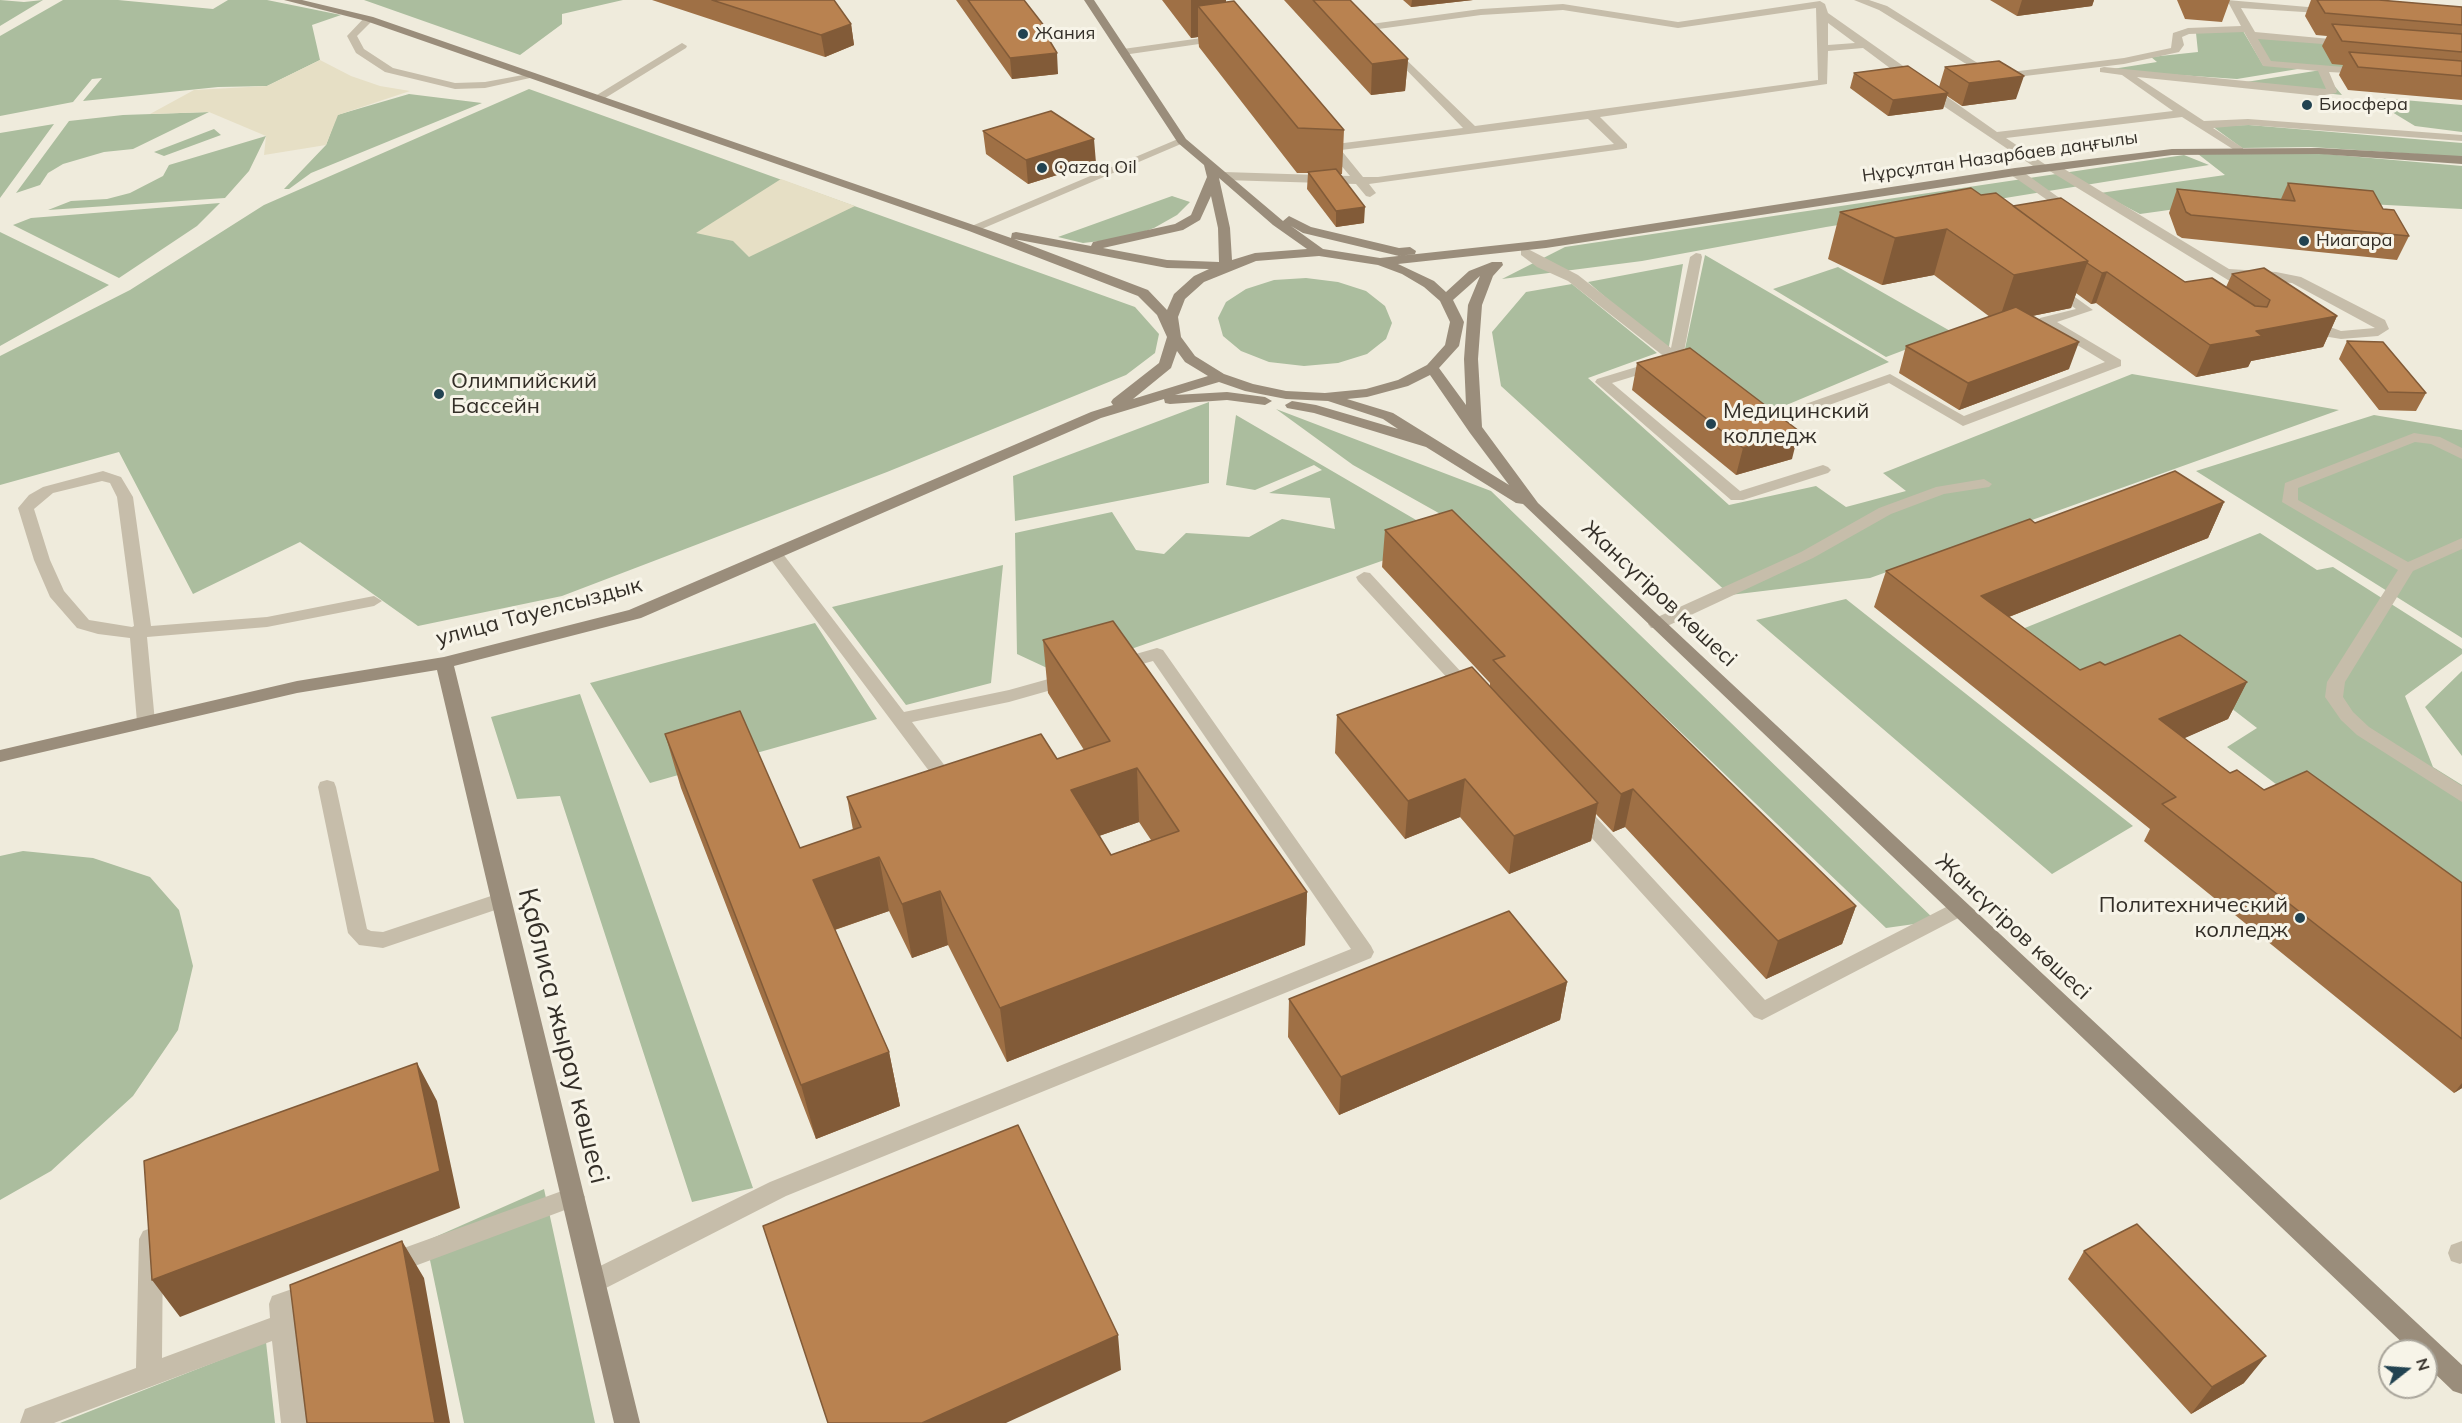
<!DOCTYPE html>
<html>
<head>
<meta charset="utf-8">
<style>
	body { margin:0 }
	#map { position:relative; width:2462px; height:1423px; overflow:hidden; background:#efebdc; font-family:Mulish,sans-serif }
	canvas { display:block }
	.north { position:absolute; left:2378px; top:1339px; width:60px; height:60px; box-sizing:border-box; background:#f7f4e8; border:2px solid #a9a59b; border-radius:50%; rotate:73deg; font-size:16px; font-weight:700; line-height:24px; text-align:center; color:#342f28 }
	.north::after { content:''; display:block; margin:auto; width:21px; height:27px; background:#224351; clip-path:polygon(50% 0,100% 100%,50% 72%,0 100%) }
</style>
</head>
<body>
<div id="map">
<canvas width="2462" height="1423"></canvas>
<div class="north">N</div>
</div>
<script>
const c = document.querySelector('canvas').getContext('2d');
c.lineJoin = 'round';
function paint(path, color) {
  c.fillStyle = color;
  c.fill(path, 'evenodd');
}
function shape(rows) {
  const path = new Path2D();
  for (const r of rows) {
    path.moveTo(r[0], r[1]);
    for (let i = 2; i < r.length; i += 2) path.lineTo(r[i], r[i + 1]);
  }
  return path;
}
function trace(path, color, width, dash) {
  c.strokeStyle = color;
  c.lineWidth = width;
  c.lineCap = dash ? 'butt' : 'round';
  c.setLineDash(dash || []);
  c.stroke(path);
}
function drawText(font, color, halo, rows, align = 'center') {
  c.font = font + ' Mulish,sans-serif';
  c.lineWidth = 6;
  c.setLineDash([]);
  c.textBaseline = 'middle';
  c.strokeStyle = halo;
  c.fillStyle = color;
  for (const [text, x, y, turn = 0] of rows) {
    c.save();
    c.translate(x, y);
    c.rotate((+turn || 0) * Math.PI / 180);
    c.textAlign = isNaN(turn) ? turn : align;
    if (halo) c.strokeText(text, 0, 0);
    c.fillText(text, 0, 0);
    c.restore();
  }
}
const green = shape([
	[0,0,24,2,43,0,0,26],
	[63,0,118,0,213,9,228,0,267,0,341,15,312,25,320,60,267,86,218,87,83,101,102,78,92,79,73,102,0,116,0,36],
	[364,0,623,0,562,14,562,24,520,55],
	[2243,31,2263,65,2304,68,2237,79,2106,70,2157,62,2151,57,2198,52,2196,33],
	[2256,37,2462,53,2462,78,2270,62],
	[2321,70,2342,95,2240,83],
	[529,89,1135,307,1159,334,1155,353,1126,375,887,472,562,596,418,626,300,542,193,594,119,452,0,485,0,356,130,290,264,205],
	[409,94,482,103,311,173,289,189,284,189,326,145,337,115],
	[2380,98,2462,105,2462,132,2415,126,2392,112],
	[209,112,133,149,104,152,63,164,48,173,40,185,16,193,69,121,123,115],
	[54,124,0,198,0,133],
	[2249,125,2462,143,2462,157,2311,147,2242,148,2212,126],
	[214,129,221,135,164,156,154,152],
	[266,136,249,171,225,198,48,210,71,201,107,199,130,193,163,176,169,165],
	[2198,154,2325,154,2462,166,2462,209,2255,198,2140,214,2100,193,2225,175],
	[2184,155,2209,165,1826,227,1642,261,1502,279,1565,247],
	[1172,196,1190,202,1177,215,1154,228,1126,238,1083,243,1058,237],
	[220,203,197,226,119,278,13,225,31,218],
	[0,232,109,285,0,346],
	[1705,255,1889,362,1765,414,1682,363],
	[1683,264,1668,352,1588,282],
	[1838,267,1952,332,1886,357,1773,289],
	[1306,278,1338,282,1366,291,1385,306,1392,323,1386,339,1367,354,1338,363,1304,366,1269,362,1241,351,1223,336,1218,318,1226,302,1246,289,1274,280],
	[1572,284,1657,353,1588,378,1729,505,1816,486,1846,507,1906,491,1883,473,2132,374,2339,410,1870,578,1730,595,1501,386,1492,332,1526,292],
	[1209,402,1209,483,1015,521,1013,476],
	[1276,409,1491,491,1936,921,1886,928,1469,530,1353,465],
	[1236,415,1447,538,1060,674,1017,654,1015,533,1112,512,1136,550,1164,554,1186,533,1249,537,1282,519,1335,529,1330,498,1269,493,1322,470,1314,465,1255,490,1226,485],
	[2374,415,2462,430,2462,638,2196,471],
	[2260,533,2317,570,2333,567,2462,649,2462,654,2405,696,2433,767,2462,785,2462,925,2227,747,2257,728,2174,664,2073,695,2005,636],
	[1003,565,991,683,906,705,832,607],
	[1846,599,2133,826,2052,874,1756,620],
	[815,623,877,719,650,783,590,683],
	[2462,671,2462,756,2425,707],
	[580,694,753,1188,692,1202,560,796,517,799,491,717],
	[23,851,93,858,150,877,179,910,193,966,178,1030,133,1096,51,1171,0,1200,0,856],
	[544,1189,595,1423,464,1423,426,1241],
	[266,1342,275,1423,60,1423]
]);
const plaza = shape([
	[320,60,351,76,380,86,410,91,338,115,326,145,264,155,266,136,209,112,150,114,194,90,267,86],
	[781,179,855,206,749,257,733,241,696,233]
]);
const lane = shape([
	[365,17,374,19,357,36,364,49,393,68,455,83,485,82,534,73,539,76,485,88,455,89,385,72,356,53,347,36,365,17],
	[682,43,687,46,686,48,602,100,592,98,682,43],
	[1178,139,1188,141,977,231,969,231,967,228,1178,139],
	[2048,164,2056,164,2229,269,2276,272,2301,277,2385,320,2389,329,2378,336,2341,339,2323,336,2301,323,2308,319,2341,331,2375,328,2292,283,2244,278,2258,288,2256,291,2246,291,2048,170,2048,164],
	[2011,169,2019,169,2079,212,2073,216,2069,215,2011,175,2011,169],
	[1526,248,1578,275,1671,348,1690,257,1696,253,1701,254,1702,257,1683,357,1695,368,1688,372,1674,364,1612,383,1740,491,1823,465,1828,467,1831,470,1828,473,1743,500,1731,500,1595,382,1597,379,1666,358,1568,281,1537,267,1521,255,1521,249,1526,248],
	[2054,282,2093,310,2057,322,2121,360,2121,366,1963,426,1889,383,1772,426,1762,426,1753,418,1760,414,1769,417,1890,374,1964,416,2105,362,2038,321,2040,318,2076,309,2049,289,2049,283,2054,282],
	[2414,433,2440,437,2462,448,2462,459,2431,444,2415,442,2298,488,2298,500,2408,562,2462,538,2462,549,2413,571,2345,682,2343,697,2353,712,2369,727,2462,786,2462,802,2357,735,2341,720,2325,697,2327,682,2398,570,2282,502,2285,483,2414,433],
	[103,471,121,477,133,497,151,626,267,617,374,596,382,601,374,606,267,627,147,637,155,722,146,728,140,726,137,722,130,638,98,634,77,628,50,597,34,560,18,508,29,495,43,487,103,471],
	[102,481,110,483,117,497,134,626,132,627,89,620,64,591,50,560,34,509,53,493,102,481],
	[1984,479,1992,484,1989,487,1944,494,1891,514,1813,558,1663,628,1651,628,1648,624,1651,620,1801,552,1879,508,1936,487,1984,479],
	[774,548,780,550,904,712,1009,690,1070,673,1079,679,1076,683,1009,702,912,722,957,782,955,787,948,789,941,787,768,556,766,553,774,548],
	[1364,572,1370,573,1474,686,1477,690,1474,694,1462,694,1358,581,1356,577,1364,572],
	[1157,648,1163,650,1371,946,1374,952,1371,958,786,1196,602,1290,593,1293,584,1290,581,1282,584,1274,770,1182,1351,949,1153,661,1117,671,1108,665,1111,661,1157,648],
	[327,780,334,782,336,787,367,929,371,931,383,932,500,893,507,896,510,901,507,906,383,948,359,945,348,933,318,787,320,782,327,780],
	[1578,803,1585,805,1765,1000,1952,904,1959,901,1966,904,1969,909,1966,914,1762,1020,1754,1017,1571,815,1568,810,1571,805,1578,803],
	[2462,1241,2462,1263,2460,1264,2451,1261,2448,1253,2451,1245,2462,1241]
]);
const street = shape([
	[1854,0,1869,0,1887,6,1995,74,2124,58,2171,48,2173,33,2188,28,2241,26,2227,0,2331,9,2335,10,2335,14,2241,8,2255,32,2352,41,2352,45,2348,46,2258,39,2271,61,2369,69,2370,71,2365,74,2329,72,2337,91,2336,93,2319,96,2137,77,2204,121,2248,119,2462,135,2462,141,2248,125,2213,128,2243,148,2243,152,2239,153,2182,117,2006,138,2046,165,2048,168,2042,172,1918,89,1863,48,1828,51,1827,84,1600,117,1627,144,1627,148,1623,149,1369,184,1376,193,1370,197,1366,196,1356,184,1224,180,1218,176,1224,172,1350,176,1328,150,1321,141,1323,139,1331,139,1336,144,1463,128,1387,50,1387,46,1391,45,1475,126,1818,80,1816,8,1678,28,1563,10,1481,15,1371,30,1366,27,1371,24,1481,9,1563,4,1678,22,1820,1,1825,4,1828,13,1997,132,2173,111,2122,75,2100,72,2100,68,2104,67,2326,89,2318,71,2263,66,2244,32,2189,34,2182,37,2184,45,2179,52,2124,64,1992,80,1879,10,1854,0],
	[1828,23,1855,43,1828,45,1828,23],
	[1588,119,1614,144,1378,177,1363,177,1341,150,1588,119],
	[1223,35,1227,36,1227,40,1123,55,1118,52,1123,49,1223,35],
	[573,1187,581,1190,585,1197,581,1204,388,1276,379,1273,376,1265,379,1257,573,1187],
	[151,1228,159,1231,163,1239,162,1358,270,1318,269,1304,272,1296,315,1281,324,1284,327,1292,324,1300,294,1311,307,1423,281,1423,272,1341,54,1423,20,1423,25,1409,136,1368,139,1239,143,1231,151,1228]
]);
const secondary = shape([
	[284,0,302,0,373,17,1011,238,1012,233,1016,232,1091,246,1093,242,1175,224,1191,215,1207,177,1204,165,1178,143,1084,0,1094,0,1186,139,1283,221,1289,216,1311,227,1399,248,1410,247,1416,251,1415,254,1399,256,1303,233,1291,226,1323,249,1380,258,1546,240,2015,168,2172,149,2319,148,2462,156,2462,164,2319,154,2172,155,2015,176,1546,248,1398,264,1434,281,1446,292,1469,271,1492,262,1502,262,1503,265,1493,276,1482,305,1478,359,1482,427,1538,503,2462,1365,2462,1394,2453,1391,2426,1365,2426,1351,2411,1351,1523,504,1516,503,1426,447,1314,413,1287,408,1285,405,1292,401,1316,405,1398,429,1383,419,1328,401,1286,399,1245,391,1219,382,1175,395,1227,392,1265,397,1272,401,1265,405,1227,400,1170,404,1165,403,1164,399,1101,418,641,618,454,666,640,1423,614,1423,437,670,297,693,0,762,0,750,297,681,444,657,629,610,1091,412,1113,405,1111,402,1113,399,1159,363,1167,337,1157,315,1138,296,969,231,366,21,284,0],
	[1219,178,1273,225,1307,249,1255,253,1232,260,1230,228,1219,178],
	[1211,196,1218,228,1219,262,1167,260,1103,248,1183,230,1200,220,1211,196],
	[1014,239,1167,268,1209,269,1194,276,1174,294,1167,310,1148,290,1014,239],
	[1319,256,1378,265,1402,274,1424,287,1440,301,1450,322,1445,345,1427,365,1398,380,1366,389,1325,393,1286,391,1253,384,1224,374,1195,356,1181,337,1178,317,1185,299,1204,282,1256,261,1319,256],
	[1480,276,1468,305,1464,359,1466,405,1439,368,1459,346,1464,322,1453,300,1480,276],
	[1177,351,1185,362,1208,376,1133,399,1171,368,1177,351],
	[1430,375,1470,433,1509,485,1393,413,1347,399,1367,397,1408,386,1430,375]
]);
const wall = shape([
	[652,0,834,0,851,24,854,45,825,57],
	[956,0,1024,0,1045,27,1046,34,1058,74,1012,79],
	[1162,0,1226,0,1226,2,1344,130,1342,174,1340,174,1364,223,1336,227,1307,189,1308,173,1297,173,1199,47,1198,37,1191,38],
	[1284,0,1350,0,1408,59,1405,91,1371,95],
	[1403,0,1473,0,1411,7],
	[1990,0,2094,0,2092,6,2017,16],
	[2177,0,2230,0,2222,22,2185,19],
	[2311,0,2379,0,2462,7,2462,100,2348,90,2339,75,2343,65,2332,64,2322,46,2327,36,2316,35,2305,16],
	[1945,67,2016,99,1962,106,1947,96,1943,109,1888,116,1850,88,1854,73,1939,87],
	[983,131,1096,163,1028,184,986,154],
	[2288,183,2383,209,2409,236,2397,260,2182,238,2177,235,2169,213,2177,189,2281,199],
	[1981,195,2013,206,2185,282,2226,287,2232,274,2337,316,2323,347,2251,361,2248,367,2196,377,2096,303,2091,304,2076,293,2071,308,2032,316,2069,369,1959,410,1899,373,1906,346,1990,317,1934,275,1882,285,1828,259,1840,212],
	[2347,341,2426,393,2416,411,2379,410,2339,359],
	[1637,363,1792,459,1736,475,1632,390],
	[2224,502,2208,538,2009,617,2080,670,2105,665,2247,682,2228,719,2184,738,2230,773,2462,883,2462,1088,2454,1093,2144,841,2150,829,1874,607,1886,571,2035,523],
	[1385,530,1856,906,1842,944,1766,979,1625,827,1613,832,1596,814,1591,841,1509,874,1460,817,1405,839,1335,753,1337,715,1490,686,1490,683,1382,567],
	[1043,640,1307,892,1305,945,1007,1062,948,945,912,958,889,911,835,930,889,1052,900,1106,816,1139,681,788,665,734,800,848,853,830,847,797,1057,759,1084,750,1048,693],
	[1139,822,1151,840,1111,855,1099,836],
	[1567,982,1560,1020,1339,1115,1288,1037,1289,999],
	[2084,1251,2244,1383,2191,1414,2068,1279]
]);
const shadedWall = shape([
	[1191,0,1226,0,1226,33,1198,6,1198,37,1191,38],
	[1412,0,1473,0,1411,7],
	[2022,0,2094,0,2092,6,2017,16],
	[851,24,854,45,825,57,821,35],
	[1057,53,1058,74,1012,79,1010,58],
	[1408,59,1405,91,1371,95,1372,64],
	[2024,76,2016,99,1962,106,1969,83],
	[1948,93,1943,109,1888,116,1893,100],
	[1094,139,1096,163,1028,184,1026,160],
	[1365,207,1364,223,1336,227,1336,211],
	[1947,229,1934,275,1882,285,1895,238],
	[2088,261,2071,308,1998,323,2014,275],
	[2107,272,2096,303,2091,304,2102,273],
	[2337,316,2323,347,2251,361,2248,367,2196,377,2210,345,2256,331],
	[2079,342,2069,369,1959,410,1968,383],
	[1799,431,1792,459,1736,475,1743,448],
	[2224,502,2208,538,1968,633,1981,596],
	[2247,682,2228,719,2142,757,2159,719],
	[1137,768,1139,822,1076,844,1071,790],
	[1465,779,1460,817,1405,839,1408,801],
	[1633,789,1625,827,1613,832,1621,794],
	[1598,803,1591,841,1509,874,1514,836],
	[879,857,889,911,825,933,813,880],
	[940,891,948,945,912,958,902,904],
	[1307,892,1305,945,1007,1062,1000,1008],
	[1856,906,1842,944,1766,979,1778,941],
	[1567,982,1560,1020,1339,1115,1341,1077],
	[889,1052,900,1106,816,1139,801,1085],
	[417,1063,437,1101,460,1208,180,1317,152,1280],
	[2462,1083,2462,1088,2454,1093],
	[402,1241,424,1278,450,1423,435,1423],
	[1118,1335,1121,1370,1006,1423,922,1423],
	[2266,1356,2244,1383,2191,1414,2212,1387]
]);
const building = shape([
	[712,0,834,0,851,24,821,35,712,0],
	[968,0,1024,0,1045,27,1042,28,1057,53,1010,58,968,0],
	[1313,0,1350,0,1408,59,1372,64,1313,0],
	[2317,0,2379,0,2462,7,2462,25,2325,13,2317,0],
	[1234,1,1344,130,1298,128,1198,6,1234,1],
	[2332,24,2462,34,2462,52,2342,41,2332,24],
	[2349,52,2462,61,2462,76,2358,67,2349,52],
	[1999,61,2024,76,1969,83,1945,67,1999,61],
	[1908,66,1948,93,1893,100,1854,73,1908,66],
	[1051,111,1094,139,1026,160,983,131,1051,111],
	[1336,169,1365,207,1336,211,1308,172,1336,169],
	[2288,183,2373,191,2383,209,2394,210,2409,236,2191,215,2186,212,2177,189,2295,201,2288,183],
	[1971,188,1981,195,1996,193,2088,261,2014,275,1947,229,1895,238,1840,212,1971,188],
	[2061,198,2185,282,2212,278,2255,306,2267,307,2270,300,2232,274,2264,268,2337,316,2256,331,2262,336,2210,345,2107,272,2102,273,2087,263,2088,261,2013,206,2061,198],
	[2016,307,2079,342,1968,383,1906,346,2016,307],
	[2347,341,2383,342,2426,393,2388,392,2347,341],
	[1690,348,1799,431,1743,448,1637,363,1690,348],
	[2175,471,2224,502,1981,596,2080,670,2100,662,2105,665,2180,635,2247,682,2159,719,2230,773,2237,770,2264,790,2307,771,2462,883,2462,1039,2162,804,2176,797,1886,571,2030,519,2035,523,2175,471],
	[1452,510,1856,906,1778,941,1633,789,1621,794,1493,660,1505,656,1385,530,1452,510],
	[1113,621,1307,892,1000,1008,940,891,902,904,879,857,813,880,889,1052,801,1085,665,734,740,711,800,848,861,827,847,797,1041,734,1057,759,1110,741,1043,640,1113,621],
	[1137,768,1179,831,1111,855,1071,790,1137,768],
	[1472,667,1598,803,1514,836,1465,779,1408,801,1337,715,1472,667],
	[1509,911,1567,982,1341,1077,1289,999,1509,911],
	[417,1063,440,1171,152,1280,144,1161,417,1063],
	[1018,1125,1118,1335,922,1423,828,1423,763,1226,1018,1125],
	[2137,1224,2266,1356,2212,1387,2084,1251,2137,1224],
	[402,1241,435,1423,307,1423,290,1285,402,1241]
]);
const markers = [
	[1023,34,6,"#224351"],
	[2307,105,6,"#224351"],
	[1042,168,6,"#224351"],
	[2304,241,6,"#224351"],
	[439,394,6,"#224351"],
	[1711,424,6,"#224351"],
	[2300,918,6,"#224351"]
];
const farPoinames = [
	["Жания",1035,34],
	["Биосфера",2319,105],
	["Qazaq Oil",1054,168],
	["Ниагара",2316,241]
];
const farStreetnames = [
	["Нұрсұлтан Назарбаев даңғылы",2000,157,-8]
];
const poiNames = [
	["Олимпийский",451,381],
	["Бассейн",451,406],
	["Медицинский",1723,411],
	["колледж",1723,436],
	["Политехнический",2288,905,"right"],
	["колледж",2288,930,"right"]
];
const streetNames = [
	["Жансүгіров көшесі",1659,594,43],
	["улица Тауелсыздык",539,612,-15],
	["Жансүгіров көшесі",2013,927,43]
];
const nearStreetnames = [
	["Қаблиса жырау көшесі",563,1036,76]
];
paint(green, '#abbd9e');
paint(plaza, '#e6dfc5');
paint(lane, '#c6bdaa');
paint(street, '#c6bdaa');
paint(secondary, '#9a8d7b');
paint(wall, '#9f7045');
paint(shadedWall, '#825b38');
paint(building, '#b98250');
trace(building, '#825b38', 1.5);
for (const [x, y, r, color] of markers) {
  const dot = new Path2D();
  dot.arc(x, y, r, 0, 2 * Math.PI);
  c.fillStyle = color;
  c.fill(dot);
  trace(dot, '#f7f4e8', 2);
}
drawText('18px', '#342f28', '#f7f4e8', farPoinames, 'left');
drawText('18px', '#342f28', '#f7f4e8', farStreetnames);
drawText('22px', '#342f28', '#f7f4e8', poiNames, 'left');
drawText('22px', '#342f28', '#f7f4e8', streetNames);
drawText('27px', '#342f28', '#f7f4e8', nearStreetnames);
</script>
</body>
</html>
